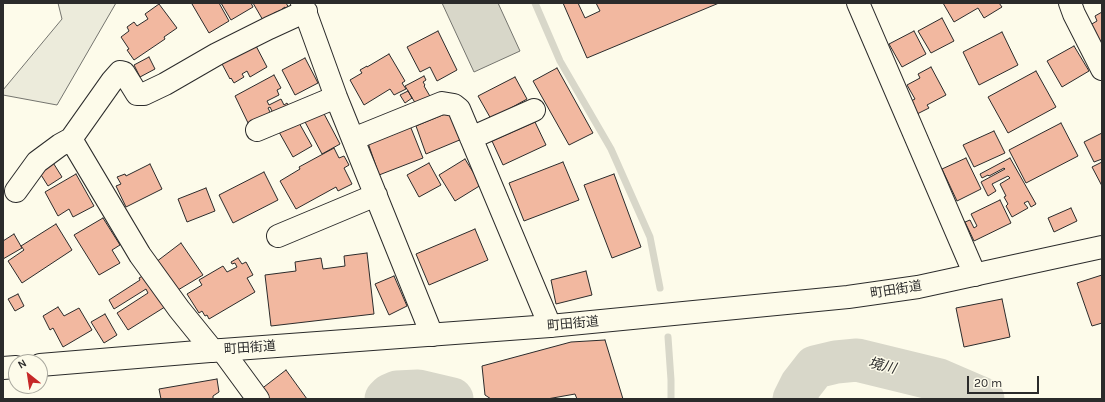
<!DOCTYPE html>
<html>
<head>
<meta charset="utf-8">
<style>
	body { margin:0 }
	#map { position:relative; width:1105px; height:402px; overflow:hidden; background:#fdfbea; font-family:Karla,sans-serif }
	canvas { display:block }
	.frame { position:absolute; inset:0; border:4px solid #2b2b2b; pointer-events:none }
	.north { position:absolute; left:8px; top:354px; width:40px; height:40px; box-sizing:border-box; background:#fdfbea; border:1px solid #a9a89e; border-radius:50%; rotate:330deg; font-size:11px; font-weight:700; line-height:16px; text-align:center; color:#2b2b2b }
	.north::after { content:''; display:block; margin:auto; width:14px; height:18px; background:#c62828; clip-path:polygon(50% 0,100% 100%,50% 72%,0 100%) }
	.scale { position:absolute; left:967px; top:376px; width:72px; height:18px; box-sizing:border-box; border:2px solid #2b2b2b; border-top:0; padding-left:5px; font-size:12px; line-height:14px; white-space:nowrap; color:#2b2b2b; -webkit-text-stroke:3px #fdfbea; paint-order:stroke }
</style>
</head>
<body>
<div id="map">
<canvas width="1105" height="402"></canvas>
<div class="frame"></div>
<div class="north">N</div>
<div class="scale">20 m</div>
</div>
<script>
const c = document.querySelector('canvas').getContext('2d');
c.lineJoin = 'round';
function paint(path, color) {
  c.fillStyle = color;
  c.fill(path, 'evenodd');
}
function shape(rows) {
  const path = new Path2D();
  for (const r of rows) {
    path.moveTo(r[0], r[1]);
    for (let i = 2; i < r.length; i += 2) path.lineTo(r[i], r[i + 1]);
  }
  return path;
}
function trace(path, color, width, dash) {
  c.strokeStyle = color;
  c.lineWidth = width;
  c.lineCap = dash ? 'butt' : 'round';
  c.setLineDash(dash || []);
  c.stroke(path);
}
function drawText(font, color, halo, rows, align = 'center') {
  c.font = font + ' Karla,"Noto Sans JP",sans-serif';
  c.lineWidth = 3;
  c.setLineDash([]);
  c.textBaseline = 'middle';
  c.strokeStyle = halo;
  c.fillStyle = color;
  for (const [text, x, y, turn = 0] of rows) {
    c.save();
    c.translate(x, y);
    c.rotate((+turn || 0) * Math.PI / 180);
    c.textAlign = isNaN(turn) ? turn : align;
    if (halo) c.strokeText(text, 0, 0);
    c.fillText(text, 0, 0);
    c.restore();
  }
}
const green = shape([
	[58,3,116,3,57,105,3,95,3,90,62,19,58,3]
]);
const water = shape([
	[442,3,498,3,520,51,474,72,442,3]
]);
const stream = shape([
	[535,3,560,61,611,149,650,237,660,288],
	[668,337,671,380,671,399]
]);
const river = shape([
	[386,399,390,395,397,392,418,391,452,399],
	[794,399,801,385,815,367,836,362,857,360,939,380,983,399]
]);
const building = shape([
	[194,3,219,3,229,21,209,33,192,4,194,3],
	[221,3,251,3,253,7,231,20,221,3],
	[253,3,286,3,289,8,286,10,285,7,282,9,283,11,280,13,279,11,274,13,275,15,264,22,253,3],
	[563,3,578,3,585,18,600,11,596,3,719,3,587,58,563,3],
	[943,3,999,3,1002,7,984,18,978,8,954,22,943,3],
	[159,4,177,28,164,37,165,39,134,60,127,50,129,49,121,37,129,31,127,27,134,22,137,26,148,19,145,14,159,4],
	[1102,12,1102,46,1090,25,1097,21,1095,16,1102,12],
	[942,18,954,41,931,53,918,31,942,18],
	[438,31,457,70,437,81,430,67,420,72,407,47,438,31],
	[914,31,926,54,902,67,889,44,914,31],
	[1002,32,1018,65,979,85,963,52,1002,32],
	[255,44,267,67,250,77,247,71,242,74,244,77,234,83,231,78,230,79,221,62,255,44],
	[1074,46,1089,71,1062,87,1047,61,1074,46],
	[389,54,405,81,402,83,406,89,394,95,390,89,364,105,350,80,362,73,360,70,367,66,367,67,389,54],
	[149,57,155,69,140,77,134,65,149,57],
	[305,58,318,83,295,95,282,70,305,58],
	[931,67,946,95,927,105,929,108,917,114,911,101,915,99,907,85,920,78,918,74,931,67],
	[557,68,593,133,569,145,533,81,557,68],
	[1036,71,1056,107,1008,133,988,97,1036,71],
	[274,75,281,88,277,90,279,95,267,101,269,105,281,99,284,105,287,103,289,107,274,115,270,107,268,108,271,114,249,125,235,96,274,75],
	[424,76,426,80,423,82,425,85,424,86,431,98,417,106,405,86,424,76],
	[515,77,527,99,491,119,478,96,515,77],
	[408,91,412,98,405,103,400,95,408,91],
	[322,110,340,144,322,154,304,120,322,110],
	[450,112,462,139,426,154,416,126,450,112],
	[298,121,312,146,293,157,279,132,298,121],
	[535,122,546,145,503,165,492,141,535,122],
	[409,123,423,158,379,175,367,140,409,123],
	[1061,123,1078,156,1026,183,1009,150,1061,123],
	[994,131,1005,153,974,167,963,145,994,131],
	[1102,133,1102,159,1094,162,1084,142,1102,133],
	[334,148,339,158,344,156,349,165,344,168,352,184,338,191,336,187,296,209,280,181,300,169,299,167,334,148],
	[966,158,981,189,957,201,942,169,966,158],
	[1010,158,1036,204,1031,207,1028,201,1024,203,1028,208,1012,217,1006,206,1008,204,1004,197,1006,196,1000,184,1010,178,1008,176,992,184,996,191,988,196,981,182,1005,169,1004,168,989,176,988,175,982,178,980,174,1010,158],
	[465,159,481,185,455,201,439,175,465,159],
	[52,161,62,177,48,186,38,170,52,161],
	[563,162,579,200,524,221,509,183,563,162],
	[1102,162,1102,186,1092,167,1102,162],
	[429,163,441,185,419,197,407,175,429,163],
	[150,164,162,189,126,207,116,186,121,184,117,177,125,174,126,176,150,164],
	[264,172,278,200,233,223,219,195,264,172],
	[76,174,94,206,73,217,69,209,58,216,45,192,76,174],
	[614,174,641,247,612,258,584,185,614,174],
	[206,188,215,211,187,222,178,199,206,188],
	[1000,200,1011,223,974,241,965,222,970,220,974,228,977,226,971,214,1000,200],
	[1071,208,1077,221,1054,232,1048,218,1071,208],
	[103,218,120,245,112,250,120,263,99,275,74,235,103,218],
	[56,224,72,250,22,283,8,261,24,250,21,246,56,224],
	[475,229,488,260,429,285,416,254,475,229],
	[14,234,22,248,3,259,3,241,14,234],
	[181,243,203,275,178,290,156,262,181,243],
	[367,253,374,314,271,326,265,275,296,271,295,262,321,258,323,269,345,266,344,256,367,253],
	[238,258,242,264,246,262,253,275,247,278,255,292,209,319,207,315,205,316,202,311,199,313,187,294,202,285,199,280,223,266,227,272,237,267,235,263,232,264,231,262,238,258],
	[586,271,592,295,556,304,551,280,586,271],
	[148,273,168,305,128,330,117,313,148,293,146,289,114,309,109,300,140,280,139,278,148,273],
	[1102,275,1102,323,1092,326,1077,283,1102,275],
	[394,276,407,306,389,315,375,284,394,276],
	[18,294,24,306,15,311,8,299,18,294],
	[1002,299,1010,337,964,347,956,308,1002,299],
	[58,307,64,316,79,308,92,330,63,347,53,328,50,330,43,316,58,307],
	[105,314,117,335,104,343,91,322,105,314],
	[605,340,623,399,577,399,575,394,547,399,491,399,485,395,482,366,571,342,605,340],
	[286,370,307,399,268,399,260,390,286,370],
	[217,379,219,392,213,396,213,399,161,399,159,389,217,379]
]);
const minor = shape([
	[302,3,336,97,432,335],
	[858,3,975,275],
	[1070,3,1074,14,1102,69],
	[257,130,336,97],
	[471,138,534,110],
	[71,139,140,255,179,309,213,351],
	[353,139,442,103,454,105,459,109,550,326],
	[16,191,37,162,60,145,71,139,112,81,120,72,124,73,137,94,144,94,165,84,217,54,269,28,306,11],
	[278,236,376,195],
	[222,350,258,399]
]);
const major = shape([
	[40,365,222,350,550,326,848,297,918,287,1102,247],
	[3,368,16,367]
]);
const streetNames = [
	["町田街道",896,290,-9],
	["町田街道",573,324,-5],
	["町田街道",250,348,-4]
];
const waterNames = [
	["境川",882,366,14]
];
paint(green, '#ecebdb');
trace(green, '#74746e', 1);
paint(water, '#d8d7c9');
trace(water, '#74746e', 1);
trace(stream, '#d8d7c9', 7);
trace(river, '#d8d7c9', 43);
paint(building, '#f2b8a0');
trace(building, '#2b2b2b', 1);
trace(minor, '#2b2b2b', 24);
trace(major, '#2b2b2b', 24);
trace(minor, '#fdfbea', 22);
trace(major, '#fdfbea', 22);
drawText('13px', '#2b2b2b', '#fdfbea', streetNames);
drawText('italic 14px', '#2b2b2b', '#fdfbea', waterNames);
</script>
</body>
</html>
